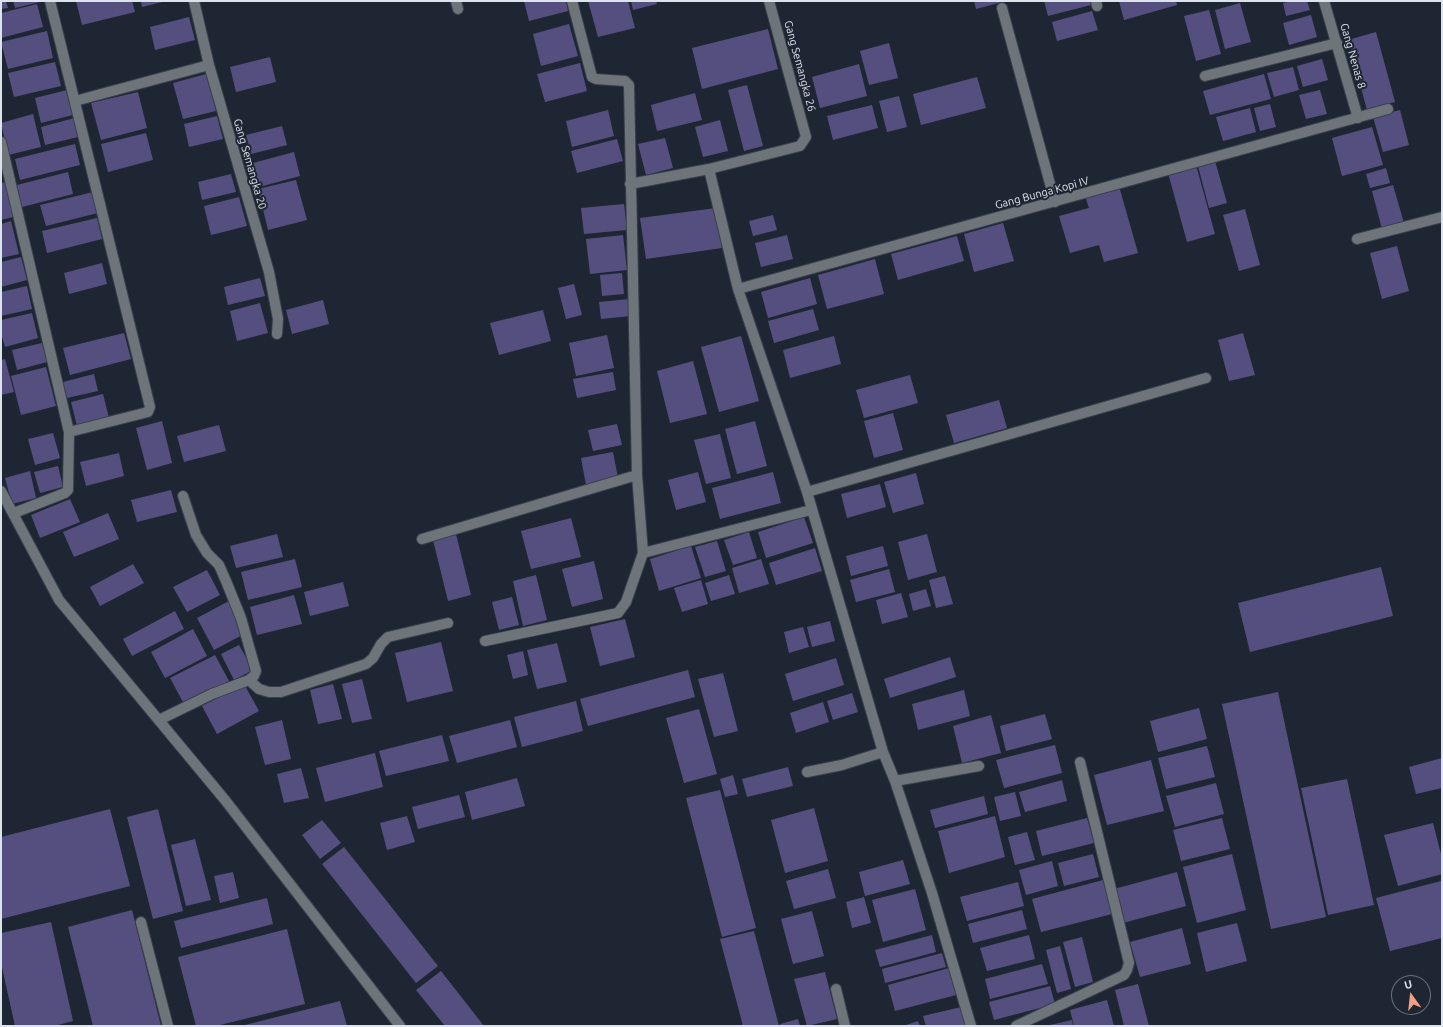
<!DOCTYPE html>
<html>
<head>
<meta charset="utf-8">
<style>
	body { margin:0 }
	#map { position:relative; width:1443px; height:1027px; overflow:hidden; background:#1f2633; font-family:Ubuntu,sans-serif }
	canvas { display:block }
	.frame { position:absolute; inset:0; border:2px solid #dde3eb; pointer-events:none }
	.north { position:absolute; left:1391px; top:975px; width:40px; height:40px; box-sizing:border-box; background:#1f2633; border:1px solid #6b727d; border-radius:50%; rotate:345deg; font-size:11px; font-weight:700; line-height:16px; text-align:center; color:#dde3eb }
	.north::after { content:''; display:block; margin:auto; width:14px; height:18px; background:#f2a081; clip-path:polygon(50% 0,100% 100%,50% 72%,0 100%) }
</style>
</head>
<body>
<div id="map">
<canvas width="1443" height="1027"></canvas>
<div class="frame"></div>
<div class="north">U</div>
</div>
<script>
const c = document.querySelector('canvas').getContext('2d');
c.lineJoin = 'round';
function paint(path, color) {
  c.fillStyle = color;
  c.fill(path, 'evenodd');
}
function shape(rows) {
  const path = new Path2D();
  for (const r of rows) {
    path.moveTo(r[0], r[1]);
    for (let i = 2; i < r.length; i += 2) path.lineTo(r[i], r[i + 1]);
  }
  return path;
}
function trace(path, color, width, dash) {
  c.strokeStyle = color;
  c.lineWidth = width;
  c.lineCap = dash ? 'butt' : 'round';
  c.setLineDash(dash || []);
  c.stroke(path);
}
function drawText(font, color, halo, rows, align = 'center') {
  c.font = font + ' Ubuntu,sans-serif';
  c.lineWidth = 4;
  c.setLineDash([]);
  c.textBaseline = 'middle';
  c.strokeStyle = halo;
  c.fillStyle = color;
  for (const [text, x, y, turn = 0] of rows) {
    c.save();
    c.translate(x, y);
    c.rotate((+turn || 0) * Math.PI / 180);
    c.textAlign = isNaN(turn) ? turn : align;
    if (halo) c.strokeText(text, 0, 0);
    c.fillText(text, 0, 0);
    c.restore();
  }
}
const building = shape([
	[1,1,6,1,8,8,1,9],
	[13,1,40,1,40,2,15,8],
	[76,1,132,1,135,12,82,25],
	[141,1,162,1,162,2,142,7],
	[524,1,566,1,568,11,529,21],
	[588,1,628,1,635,28,598,37],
	[631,1,656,1,657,4,633,10],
	[974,1,1002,1,1002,2,976,9],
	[1044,1,1090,1,1091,5,1048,16],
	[1119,1,1176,1,1177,5,1124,20],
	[1292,1,1307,1,1310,10,1286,16,1283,3],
	[1240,3,1251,42,1225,49,1215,10],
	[37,4,43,27,1,38,1,13],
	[1209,10,1221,54,1196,61,1184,16],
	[1092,11,1098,30,1057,41,1052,22],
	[1311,15,1317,37,1289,45,1283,23],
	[189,17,195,40,155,50,150,27],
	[569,24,578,56,541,66,533,34],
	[768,29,778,69,702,89,692,48],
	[47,31,53,58,8,69,1,42],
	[1376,32,1395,102,1367,110,1348,40],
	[889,43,898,78,869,85,860,51],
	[270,57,276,82,236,92,230,67],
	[1322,59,1328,80,1303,87,1297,66],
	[55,62,61,86,14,97,8,73],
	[580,63,587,91,545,102,537,74],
	[859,64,867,96,820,108,812,77],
	[1293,67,1299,90,1274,97,1267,73],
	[206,74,216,111,183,119,173,83],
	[1264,74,1271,99,1210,115,1203,91],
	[977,77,986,108,921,125,913,94],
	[747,85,763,146,744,151,728,90],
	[67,90,73,115,41,123,35,98],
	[1320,90,1327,114,1306,119,1299,95],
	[138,92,147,128,101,140,91,103],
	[695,93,702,120,657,131,651,105],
	[899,96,907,127,887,132,879,101],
	[1270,104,1276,127,1260,131,1254,108],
	[872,105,878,128,833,140,827,116],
	[1250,108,1256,132,1223,141,1216,117],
	[608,110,614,136,572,147,566,121],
	[1400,110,1409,145,1383,152,1373,117],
	[33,114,41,147,8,155,1,123],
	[217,116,223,139,189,147,184,124],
	[78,117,82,136,45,145,41,127],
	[720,120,728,151,703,157,695,127],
	[282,126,287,145,251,154,246,135],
	[1372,127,1383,165,1342,176,1332,138],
	[146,133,153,160,108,172,101,144],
	[665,138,673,168,646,175,638,144],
	[617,139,623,161,577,173,571,151],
	[75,144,80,165,20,180,15,159],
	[294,152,300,176,259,187,253,163],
	[1215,161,1227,203,1209,208,1198,166],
	[1196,165,1215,234,1187,242,1168,173],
	[1386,168,1390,183,1370,188,1366,174],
	[68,172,73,194,22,207,17,185],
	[231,174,236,192,202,200,198,182],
	[296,180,307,220,268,230,258,189],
	[5,182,13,217,1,220,1,183],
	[1393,185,1404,223,1382,229,1372,191],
	[1119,186,1138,253,1104,262,1099,245,1070,253,1059,216,1089,208,1085,196],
	[93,192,98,213,46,226,40,205],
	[239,197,247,226,211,235,204,206],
	[624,204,627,230,584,234,581,208],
	[716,208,722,248,646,259,640,218],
	[1245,209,1260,265,1239,271,1223,215],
	[773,215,777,230,753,236,749,221],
	[97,218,102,239,47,253,42,231],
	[11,221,19,254,1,258,1,224],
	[1003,223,1014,261,974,272,964,234],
	[623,235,627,270,590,274,586,239],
	[787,235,793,259,761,267,755,243],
	[957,236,964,261,898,280,891,254],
	[1397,246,1409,291,1382,299,1370,253],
	[21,257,27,280,1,287,1,262],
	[875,259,884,294,827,309,818,275],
	[102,263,107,284,69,294,64,273],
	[622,273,624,294,602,296,600,275],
	[260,278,265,296,228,305,224,287],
	[810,278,817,304,768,318,761,292],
	[574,284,582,315,566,319,558,288],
	[27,286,32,309,1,316,1,292],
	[629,299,631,316,601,319,599,302],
	[323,300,329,324,292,334,286,310],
	[260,303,268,333,237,341,230,311],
	[813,309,819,330,774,343,768,321],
	[543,310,551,341,499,355,490,323],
	[32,313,38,338,5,347,1,333,1,320],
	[124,333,131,359,70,375,63,348],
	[1243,333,1255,375,1229,381,1218,340],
	[607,335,614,368,576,376,569,343],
	[741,336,759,401,719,412,701,347],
	[834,336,841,364,790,378,783,350],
	[42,343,47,362,17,370,12,350],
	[5,359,14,392,1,395,1,360],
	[693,361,707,414,670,423,657,371],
	[46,367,56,406,21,415,11,376],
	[613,372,616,390,577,398,573,379],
	[94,374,98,391,67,398,63,382],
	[910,375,918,403,864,418,856,390],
	[103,394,109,418,77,426,71,402],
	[999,400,1007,428,954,443,946,415],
	[893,413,903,450,874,458,864,421],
	[162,421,172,463,147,470,136,428],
	[755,421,767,466,737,474,725,429],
	[617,424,622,445,593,451,588,430],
	[219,425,226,451,184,462,177,436],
	[53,433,60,458,35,465,28,439],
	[720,434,731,478,706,484,694,440],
	[613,452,618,478,586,485,581,458],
	[119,453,124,476,86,486,80,462],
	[58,466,63,487,40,493,34,472],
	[30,471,36,498,12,504,5,478],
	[698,472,706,502,676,510,668,480],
	[773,472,781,503,720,519,712,488],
	[916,473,924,504,893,513,884,482],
	[880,484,886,507,847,518,841,494],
	[171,490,177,512,137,522,131,500],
	[70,499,80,522,40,538,31,515],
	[108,513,119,539,74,557,63,532],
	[804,517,813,543,766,558,758,532],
	[571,518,581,557,531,569,521,531],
	[749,532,757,558,733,565,724,540],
	[277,534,283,557,236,568,230,546],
	[456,534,471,595,448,601,433,540],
	[927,534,937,572,908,580,898,542],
	[717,541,726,571,705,577,695,547],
	[691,546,701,578,659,591,650,559],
	[883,546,888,566,851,576,846,556],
	[815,548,822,571,776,585,769,563],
	[295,559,302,587,248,600,241,572],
	[761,559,769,584,739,593,732,568],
	[594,561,603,599,572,607,562,569],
	[133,564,144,583,100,606,90,587],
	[1381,567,1393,616,1250,652,1238,603],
	[889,569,895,592,856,602,850,580],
	[207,570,220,595,187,612,173,587],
	[536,575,547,620,523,626,513,581],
	[729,575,735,594,711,601,705,583],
	[945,576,953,604,936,608,929,580],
	[701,580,708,604,682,612,674,588],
	[343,582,349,606,310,616,304,592],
	[926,589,931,606,913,611,909,594],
	[901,593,908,617,882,624,876,600],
	[294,595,302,624,257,635,250,607],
	[512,597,519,625,499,630,492,602],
	[229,601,246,633,214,650,197,618],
	[175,611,184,629,132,656,123,639],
	[625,619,635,657,600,666,590,627],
	[830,621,835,641,812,647,807,627],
	[803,627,809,647,789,653,784,632],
	[193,629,207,656,165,678,151,652],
	[441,642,453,691,407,702,395,653],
	[557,643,567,682,537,689,527,650],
	[239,645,253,670,234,680,221,654],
	[523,651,528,675,513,679,507,655],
	[215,655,229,681,184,704,170,678],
	[950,657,956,677,890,698,884,679],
	[836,658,844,685,793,701,785,674],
	[688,670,695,697,588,726,580,699],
	[723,673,738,731,714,737,698,679],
	[362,679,372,719,352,723,342,684],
	[244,684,259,711,217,734,202,706],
	[333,684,342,719,318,724,310,690],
	[964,690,970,716,918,730,912,704],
	[1278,692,1326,917,1271,929,1222,704],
	[852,693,858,712,833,720,827,701],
	[576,701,583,731,522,747,514,717],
	[823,702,829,722,796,733,790,713],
	[1199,708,1207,739,1158,752,1150,721],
	[699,709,717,774,684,783,666,718],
	[1045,714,1052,739,1006,751,1000,726],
	[991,715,1001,753,962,763,953,726],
	[282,720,291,759,265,765,255,727],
	[510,720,517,747,457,763,449,736],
	[442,735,449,761,386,776,379,751],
	[1055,745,1062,773,1004,788,996,760],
	[1207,746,1215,777,1166,789,1158,758],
	[375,753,383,787,325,802,316,768],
	[1442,758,1442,788,1416,794,1409,767],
	[1151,760,1164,811,1107,825,1094,775],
	[788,767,793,786,747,797,742,779],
	[301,768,309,798,284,803,277,774],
	[733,775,738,794,725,797,720,779],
	[517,778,525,806,472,820,465,792],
	[1347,779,1374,905,1328,915,1301,788],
	[1062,780,1067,801,1025,812,1019,792],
	[1216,783,1224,814,1175,827,1166,796],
	[720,790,756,928,722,937,686,798],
	[1015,792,1021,816,1000,821,994,797],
	[459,795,465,817,418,829,412,807],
	[984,796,988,814,935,828,930,810],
	[814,808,828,861,785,873,771,820],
	[110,809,130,886,1,919,1,837],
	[158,809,183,911,153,919,127,817],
	[407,816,415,842,387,850,380,823],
	[995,816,1005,857,949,873,938,831],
	[1087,818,1094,843,1042,856,1036,831],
	[1222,818,1230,849,1181,861,1173,830],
	[322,820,341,843,320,859,302,835],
	[1433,823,1442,858,1442,874,1398,886,1384,835],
	[1027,832,1035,860,1015,865,1008,837],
	[195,839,211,900,186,906,171,845],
	[344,847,438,966,416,983,322,864],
	[1093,854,1099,877,1064,886,1058,863],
	[1232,854,1246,910,1197,923,1183,867],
	[903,860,910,884,865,896,859,872],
	[1052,861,1058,886,1026,895,1019,870],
	[828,869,836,898,794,909,786,881],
	[233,872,239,898,220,903,214,876],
	[1177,872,1186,906,1123,923,1114,889],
	[1103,880,1112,914,1041,932,1032,899],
	[1441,881,1442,938,1390,951,1376,898],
	[1018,882,1024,906,967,921,960,897],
	[915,889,926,930,883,942,872,900],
	[864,897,871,923,852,928,846,902],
	[267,898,273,924,181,948,174,921],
	[132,910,161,1026,93,1026,68,927],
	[1022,910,1027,929,973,943,968,924],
	[812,911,824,956,793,964,781,919],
	[51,922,73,1021,54,1026,15,1026,1,963,1,933],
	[1237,923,1247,961,1206,972,1197,933],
	[1182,928,1191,964,1140,977,1130,942],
	[287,929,305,1004,216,1026,196,1026,178,957],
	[754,931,779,1026,743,1026,720,939],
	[932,935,936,952,880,967,875,950],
	[1029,935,1035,959,987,971,980,948],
	[1082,937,1093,982,1075,987,1063,942],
	[1060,946,1071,989,1057,993,1046,950],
	[942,953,946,967,885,983,882,969],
	[1042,964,1048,984,990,999,985,979],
	[949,968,956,995,895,1011,888,985],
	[441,971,484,1026,445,1026,416,990],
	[825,972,837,1019,807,1026,794,979],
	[1138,984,1149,1026,1124,1026,1115,990],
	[1050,986,1055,1004,994,1020,989,1002],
	[1107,1000,1114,1026,1074,1026,1070,1010],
	[340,1001,347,1026,245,1026,245,1025],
	[961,1007,966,1026,926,1026,923,1016],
	[798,1019,800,1026,781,1026,780,1024],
	[1072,1020,1073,1026,1050,1026,1050,1025],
	[918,1021,920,1026,903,1026]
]);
const minor = shape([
	[194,1,209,65,269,272,278,319,277,334],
	[456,1,458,9],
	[769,1,806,137,800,146,709,169,738,289,807,492,883,752,895,781,932,893,971,1026],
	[1096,1,1097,6],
	[1324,1,1358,118],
	[1002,8,1055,202],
	[1205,76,1337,43],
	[75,101,209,65],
	[1,142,69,432],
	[630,184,709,169],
	[1357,239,1442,217],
	[738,289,1388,109],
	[1,491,59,600,225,800,400,1026],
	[807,492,1206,378],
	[14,513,65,493,68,490,69,432,148,412,150,407,50,1],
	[422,539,637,475],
	[643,553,811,510],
	[485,641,618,613,626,602,643,553,637,475,629,85,625,81,596,79,592,77,572,1],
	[249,680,259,689,269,692,281,692,366,664,373,658,381,644,388,637,448,623],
	[159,720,212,694,249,680,254,676,256,671,241,618,226,581,219,565,207,553,196,535,183,496],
	[807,772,842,765,883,752],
	[895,781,979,766],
	[141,922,168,1026],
	[836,989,845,1026],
	[1016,1026,1124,975,1127,970,1129,963,1080,762]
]);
const streetNames = [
	["Gang Nenas 8",1353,56,74],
	["Gang Semangka 26",800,66,75],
	["Gang Semangka 20",250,164,74],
	["Gang Bunga Kopi IV",1042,193,-15]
];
paint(building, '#554f7f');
trace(minor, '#3a404d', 12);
trace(minor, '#6d757a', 10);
drawText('11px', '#dde3eb', '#1f2633', streetNames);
</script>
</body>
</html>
